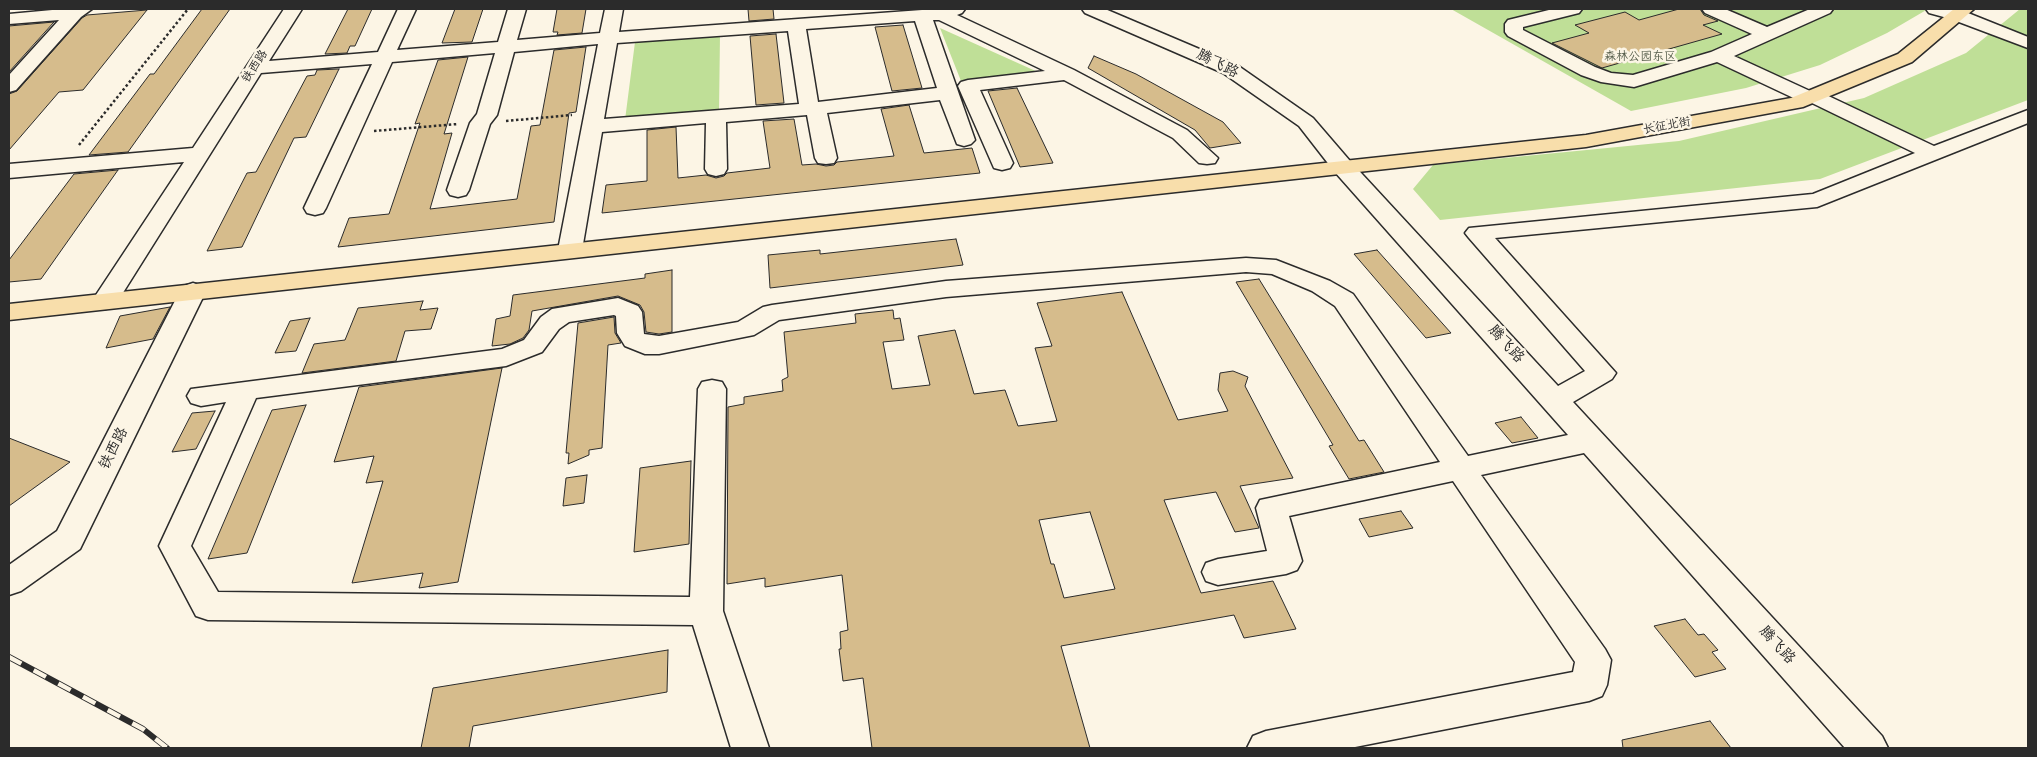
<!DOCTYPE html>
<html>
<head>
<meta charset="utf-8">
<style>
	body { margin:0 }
	#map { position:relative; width:2037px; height:757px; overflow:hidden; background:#fcf5e5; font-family:Kalam,sans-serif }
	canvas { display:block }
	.frame { position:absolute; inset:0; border:10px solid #2b2b2b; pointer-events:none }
</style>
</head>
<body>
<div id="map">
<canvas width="2037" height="757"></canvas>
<div class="frame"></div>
</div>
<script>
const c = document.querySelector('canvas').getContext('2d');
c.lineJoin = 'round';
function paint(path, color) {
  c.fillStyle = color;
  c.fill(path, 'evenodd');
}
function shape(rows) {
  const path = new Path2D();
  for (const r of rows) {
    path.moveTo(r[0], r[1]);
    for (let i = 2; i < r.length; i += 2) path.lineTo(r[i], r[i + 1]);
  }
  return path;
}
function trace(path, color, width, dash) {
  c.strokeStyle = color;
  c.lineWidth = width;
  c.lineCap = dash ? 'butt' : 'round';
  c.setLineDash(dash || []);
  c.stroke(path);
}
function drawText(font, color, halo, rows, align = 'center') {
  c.font = font + ' Kalam,"LXGW WenKai TC",sans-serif';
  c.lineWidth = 5;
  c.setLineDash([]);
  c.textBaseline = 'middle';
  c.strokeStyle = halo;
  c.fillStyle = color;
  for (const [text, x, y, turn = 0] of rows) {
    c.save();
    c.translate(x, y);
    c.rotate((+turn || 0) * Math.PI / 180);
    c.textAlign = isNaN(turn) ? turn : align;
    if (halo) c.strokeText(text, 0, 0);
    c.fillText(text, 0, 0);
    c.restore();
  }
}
const green = shape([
	[1451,9,1928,9,1887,33,1820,65,1746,88,1631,111],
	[2020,9,2028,9,2028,100,1820,179,1440,220,1413,189,1433,165,1679,141,1864,98,1966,53],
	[940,28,1040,73,961,81],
	[720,35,719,111,625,120,635,42]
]);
const building = shape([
	[202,9,230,9,128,152,89,155,150,74,154,74,202,9],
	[348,9,372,9,355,46,350,46,347,53,325,54,348,9],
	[455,9,483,9,472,42,442,43,455,9],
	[557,9,586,9,582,33,557,35,558,32,553,32,557,9],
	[748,9,773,9,774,19,749,21,748,9],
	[1679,9,1700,9,1704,15,1718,21,1703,25,1722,34,1602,68,1552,43,1589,33,1575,25,1625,12,1639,20,1679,9],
	[147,10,83,90,59,92,9,150,9,94,17,91,82,18,87,15,147,10],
	[54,22,9,72,9,26,54,22],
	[903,25,922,88,892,91,875,27,903,25],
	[776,34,784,103,756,105,750,36,776,34],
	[586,47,576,112,569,113,554,222,338,247,349,218,389,214,420,123,415,124,438,60,468,57,444,134,452,133,430,209,517,199,531,126,540,125,554,50,586,47],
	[1094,56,1136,74,1223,122,1241,143,1210,148,1195,130,1088,68,1094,56],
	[339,69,306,137,294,138,242,247,207,251,247,173,256,172,307,76,315,75,317,70,339,69],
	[1017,88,1053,163,1020,167,988,91,1017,88],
	[909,105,924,153,972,148,980,173,602,213,606,185,647,181,647,130,676,127,678,178,706,175,716,178,724,176,727,173,770,168,763,121,794,119,802,165,816,164,826,166,834,165,837,162,894,156,881,109,909,105],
	[118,170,41,279,9,282,9,260,74,174,118,170],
	[956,239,963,265,770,288,768,255,820,250,820,254,956,239],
	[1377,250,1451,333,1426,338,1354,254,1377,250],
	[672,270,672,332,659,334,646,332,644,312,640,305,618,296,532,311,529,330,523,338,510,344,492,346,496,319,510,316,513,295,645,278,645,274,672,270],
	[1259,279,1359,441,1364,440,1384,472,1349,479,1329,446,1333,445,1236,282,1259,279],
	[1122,292,1178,420,1228,411,1218,390,1220,373,1233,371,1248,377,1245,386,1293,478,1240,486,1259,528,1235,532,1216,492,1164,500,1201,593,1273,581,1296,629,1244,638,1234,615,1061,646,1090,748,872,748,863,678,843,681,839,649,841,649,840,632,848,630,842,575,765,587,765,578,727,584,728,407,744,404,744,397,783,391,782,380,788,377,784,332,856,323,855,314,893,310,894,319,900,318,904,340,883,342,892,389,930,385,918,336,955,330,974,394,1005,390,1018,426,1057,421,1035,348,1052,346,1037,303,1122,292],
	[1090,512,1115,589,1064,598,1054,564,1051,564,1039,520,1090,512],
	[423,301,420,310,438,308,431,329,405,331,396,361,302,373,314,344,345,340,358,308,423,301],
	[170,307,153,339,106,348,120,316,170,307],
	[614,317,615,333,621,343,608,345,602,448,589,450,589,455,568,464,569,453,566,453,578,323,614,317],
	[310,318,296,351,275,353,290,321,310,318],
	[502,368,458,582,419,588,423,573,352,583,383,481,366,483,374,456,334,462,359,387,502,368],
	[306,405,247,553,208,559,272,410,306,405],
	[215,411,196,449,172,452,192,413,215,411],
	[1521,417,1538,438,1512,443,1495,423,1521,417],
	[9,438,70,462,9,506,9,438],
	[691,461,689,544,634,552,640,468,691,461],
	[587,475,584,503,563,506,566,478,587,475],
	[1401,511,1413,528,1369,537,1359,519,1401,511],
	[1685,619,1698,635,1704,634,1718,650,1712,652,1726,669,1695,677,1654,626,1685,619],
	[668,650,667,692,473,726,469,748,421,748,433,688,668,650],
	[1710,721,1731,748,1623,748,1622,740,1710,721]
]);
const path = shape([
	[506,121,572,115],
	[374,131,458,124],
	[79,145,188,9]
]);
const minor = shape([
	[63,9,92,9,81,17,16,90,9,92,9,75,59,20,9,24,9,14,63,9],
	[284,9,302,9,269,61,378,52,398,9,416,9,397,50,498,42,508,9,526,9,517,40,600,33,605,9,623,9,619,32,922,10,965,9,962,13,957,15,1074,70,1187,130,1218,158,1215,163,1207,164,1199,163,1173,138,1064,80,980,90,1013,163,1010,168,1002,170,994,168,958,86,961,82,968,80,1045,71,939,20,933,20,975,140,971,144,964,146,957,144,940,100,827,113,837,158,834,163,826,164,818,163,815,158,807,115,726,122,727,169,724,174,716,176,708,174,705,169,706,123,602,132,582,250,579,255,570,257,561,255,558,250,598,44,514,52,497,115,490,124,469,190,466,195,458,197,450,195,447,190,470,123,477,114,495,53,392,62,326,208,323,213,315,215,307,213,304,208,372,64,261,73,114,307,105,309,96,307,92,301,184,162,9,178,9,164,193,148,284,9],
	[915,21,937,88,818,102,806,29,915,21],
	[788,31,799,104,604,119,617,43,788,31],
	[1082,9,1105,9,1237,65,1313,118,1350,161,1558,386,1585,371,1469,238,1465,233,1469,228,1813,194,1915,153,1812,103,1802,102,1717,62,1634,87,1601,82,1581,75,1508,36,1505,32,1505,24,1508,20,1553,9,1582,9,1579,13,1523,27,1523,30,1595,67,1611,73,1633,75,1711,52,1752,34,1705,13,1702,9,1725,9,1767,27,1810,9,1833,9,1830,13,1734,56,1810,91,1820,92,1934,146,2028,110,2028,123,1817,207,1495,238,1616,373,1612,379,1573,402,1882,736,1888,748,1845,748,1584,453,1481,475,1605,649,1611,660,1607,685,1602,696,1589,701,1350,748,1247,748,1253,736,1266,731,1573,672,1575,662,1453,481,1289,516,1302,561,1297,570,1286,574,1218,585,1206,581,1202,572,1206,563,1218,559,1267,551,1256,508,1260,500,1440,462,1335,306,1312,291,1272,274,1246,272,946,297,779,320,754,335,659,354,645,354,625,346,617,333,616,316,614,315,569,322,559,329,542,352,506,366,256,398,191,546,218,592,690,597,698,389,702,382,712,380,722,382,726,389,723,611,769,748,731,748,693,625,208,620,196,616,159,546,226,402,201,406,191,403,187,396,191,389,502,349,524,340,541,317,552,309,618,298,638,306,642,312,644,334,659,336,738,322,763,307,772,305,946,281,1246,258,1276,260,1330,281,1353,294,1468,456,1568,435,1334,171,1299,126,1223,73,1085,13,1082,9],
	[1926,9,1954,9,1963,11,2028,37,2028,48,1951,19,1929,13,1926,9],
	[193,283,202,286,206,291,80,549,21,591,9,595,9,565,57,531,180,291,184,286,193,283]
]);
const major = shape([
	[1954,9,1974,9,1912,62,1803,107,1586,147,9,320,9,304,1586,135,1791,98,1898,54,1954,9]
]);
const rail = shape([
	[9,657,143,729,167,748]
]);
const farParknames = [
	["森林公园东区",1640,58]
];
const farStreetnames = [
	["铁西路",256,67,-57],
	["长征北街",1667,127,-10]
];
const streetNames = [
	["腾飞路",1217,65,27],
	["腾飞路",1505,345,48],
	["铁西路",115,449,-63],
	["腾飞路",1776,646,48]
];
paint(green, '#bfdf97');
paint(building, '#d6bc8c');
trace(building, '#2b2b2b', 1);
trace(minor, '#2b2b2b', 3);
trace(major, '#2b2b2b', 3);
trace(path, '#2b2b2b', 2.5, [2.5, 2.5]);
paint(minor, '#fcf5e5');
paint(major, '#f8deab');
trace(rail, '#2b2b2b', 6);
trace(rail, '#fcf5e5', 4.5, [14]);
drawText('12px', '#505846', '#fcf5e5', farParknames);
drawText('12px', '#2b2b2b', '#fcf5e5', farStreetnames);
drawText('15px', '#2b2b2b', '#fcf5e5', streetNames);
</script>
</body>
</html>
